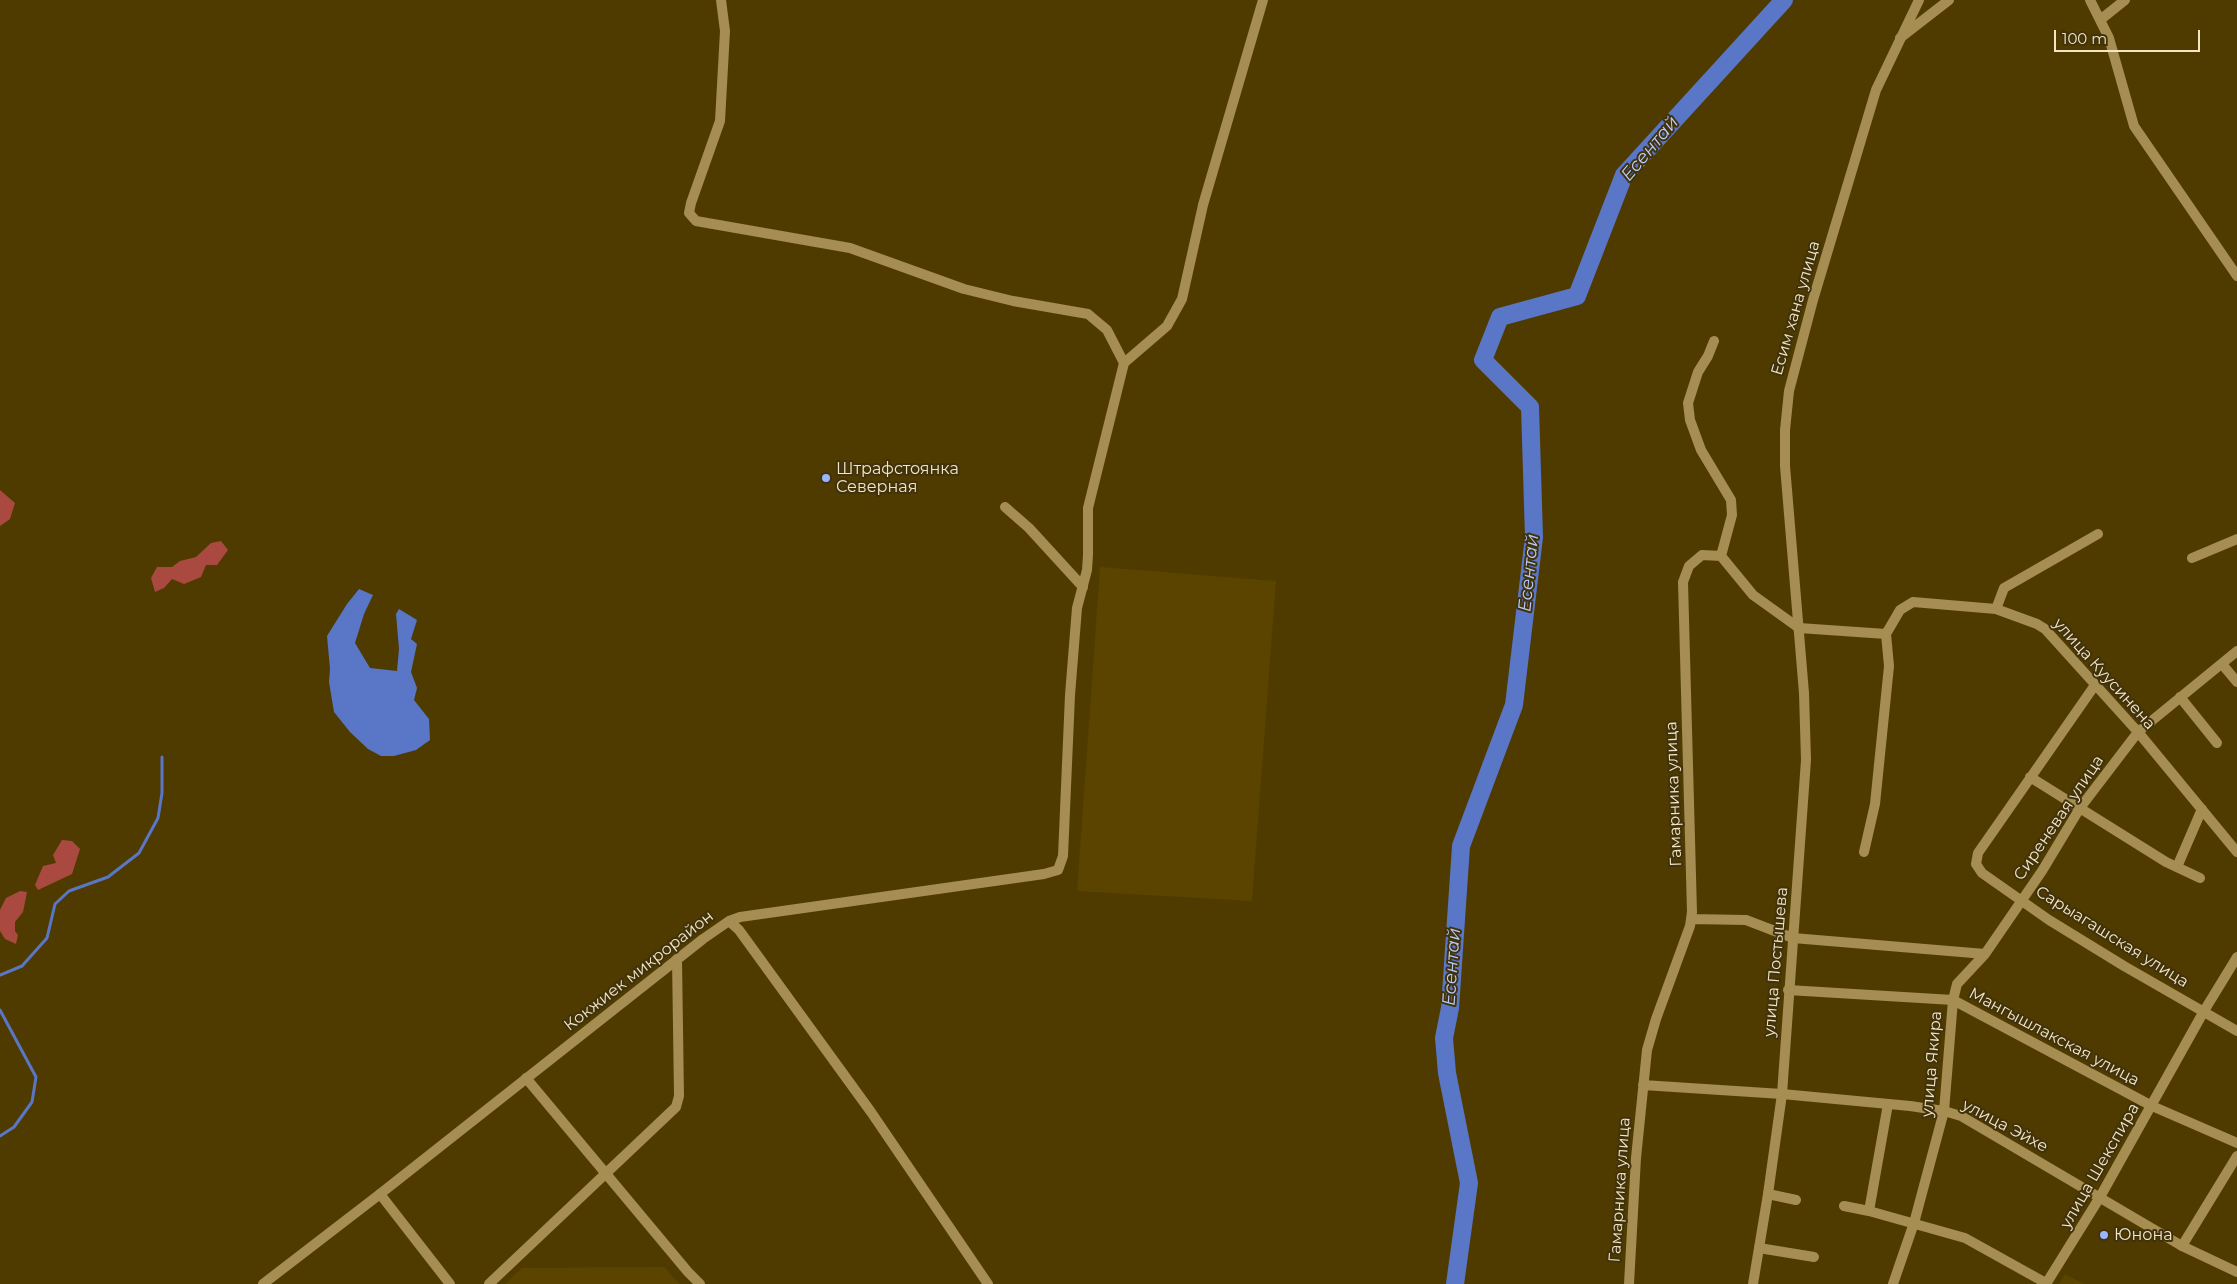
<!DOCTYPE html>
<html>
<head>
<meta charset="utf-8">
<style>
	body { margin:0 }
	#map { position:relative; width:2237px; height:1284px; overflow:hidden; background:#4f3b00; font-family:Montserrat,sans-serif }
	canvas { display:block }
	.scale { position:absolute; left:2054px; top:30px; width:146px; height:22px; box-sizing:border-box; border:2px solid #f4e6c4; border-top:0; padding-left:6px; font-size:15px; line-height:18px; white-space:nowrap; color:#f4e6c4; -webkit-text-stroke:4px #40320c; paint-order:stroke }
</style>
</head>
<body>
<div id="map">
<canvas width="2237" height="1284"></canvas>
<div class="scale">100 m</div>
</div>
<script>
const c = document.querySelector('canvas').getContext('2d');
c.lineJoin = 'round';
function paint(path, color) {
  c.fillStyle = color;
  c.fill(path, 'evenodd');
}
function shape(rows) {
  const path = new Path2D();
  for (const r of rows) {
    path.moveTo(r[0], r[1]);
    for (let i = 2; i < r.length; i += 2) path.lineTo(r[i], r[i + 1]);
  }
  return path;
}
function trace(path, color, width, dash) {
  c.strokeStyle = color;
  c.lineWidth = width;
  c.lineCap = dash ? 'butt' : 'round';
  c.setLineDash(dash || []);
  c.stroke(path);
}
function drawText(font, color, halo, rows, align = 'center') {
  c.font = font + ' Montserrat,sans-serif';
  c.lineWidth = 4;
  c.setLineDash([]);
  c.textBaseline = 'middle';
  c.strokeStyle = halo;
  c.fillStyle = color;
  for (const [text, x, y, turn = 0] of rows) {
    c.save();
    c.translate(x, y);
    c.rotate((+turn || 0) * Math.PI / 180);
    c.textAlign = isNaN(turn) ? turn : align;
    if (halo) c.strokeText(text, 0, 0);
    c.fillText(text, 0, 0);
    c.restore();
  }
}
const built = shape([
	[1100,567,1276,581,1252,901,1077,891],
	[664,1267,680,1284,505,1284,522,1268],
	[2065,1274,2084,1284,2059,1284]
]);
const forest = shape([
	[0,490,15,503,10,519,0,526],
	[221,541,228,550,217,565,206,565,201,577,184,584,172,579,164,588,155,592,151,578,157,567,172,567,180,561,196,557,211,543],
	[62,840,72,841,80,849,72,874,38,890,35,885,43,866,56,863,53,855],
	[20,891,27,892,23,912,15,922,15,931,18,935,16,944,5,939,0,931,0,910,6,898]
]);
const water = shape([
	[359,589,373,595,364,614,355,643,370,668,397,671,399,649,396,614,399,609,417,620,411,639,417,644,411,672,417,688,414,700,429,719,430,740,416,750,394,756,381,756,368,749,350,732,334,712,329,682,330,669,327,636,347,604]
]);
const stream = shape([
	[0,975,22,966,47,938,55,904,69,891,108,877,139,853,158,818,162,793,162,757],
	[0,1010,36,1077,32,1102,14,1127,0,1136]
]);
const river = shape([
	[1455,1284,1469,1183,1447,1073,1444,1038,1450,1008,1461,846,1514,705,1534,537,1530,407,1483,360,1500,317,1577,296,1624,175,1784,0]
]);
const minor = shape([
	[721,0,725,31,720,121,691,203,689,213,696,221,850,248,964,289,1013,301,1088,314,1107,330,1124,363],
	[2090,0,2109,38,2134,126,2237,276],
	[2100,20,2125,0],
	[1900,38,1949,0],
	[1005,507,1029,528,1083,587],
	[1721,556,1753,595,1799,628,1886,634,1900,610,1913,602,1996,609,2037,624,2045,629,2138,732,2237,852],
	[2192,558,2237,539],
	[1996,609,2004,588,2098,534],
	[2222,664,2237,682],
	[2095,685,1978,853,1976,864,1982,873,2049,920,2124,966,2237,1031],
	[2180,697,2217,743],
	[2030,777,2166,862,2200,878],
	[1864,852,1875,804,1889,666,1886,634],
	[2177,867,2202,809],
	[1691,919,1746,920,1793,938,1985,954],
	[1788,990,1953,1000,2152,1106,2237,1143],
	[526,1078,688,1272,700,1284],
	[1643,1085,1782,1094],
	[1888,1104,1869,1211,1965,1238,2046,1283],
	[380,1194,450,1284],
	[1768,1194,1796,1200],
	[1844,1206,1869,1211],
	[2182,1246,2237,1156],
	[1759,1248,1814,1257],
	[489,1284,676,1107,679,1096,677,959],
	[1629,1284,1636,1158,1647,1050,1656,1019,1690,926,1692,912,1683,582,1689,566,1702,555,1721,556,1732,515,1731,500,1701,450,1690,420,1688,403,1698,372,1708,356,1714,341],
	[1893,1284,1914,1223,1944,1111,1953,1000,1957,984,1985,954,2042,871,2080,808,2138,732,2237,651],
	[2046,1284,2100,1197,2204,1011,2237,957]
]);
const tertiary = shape([
	[729,921,739,930,871,1112,988,1284],
	[1782,1094,1910,1106,1944,1111,1961,1116,2182,1246,2237,1272],
	[263,1284,380,1194,703,939,729,921,740,917,1044,874,1058,870,1063,856,1070,695,1077,608,1087,570,1088,555,1088,508,1124,363,1167,326,1182,299,1203,205,1263,0],
	[1753,1284,1768,1194,1782,1094,1806,760,1804,693,1785,466,1785,430,1789,391,1813,300,1876,90,1919,0]
]);
const markers = [
	[826,478,5,"#99b5fd"],
	[2104,1235,5,"#99b5fd"]
];
const streetNames = [
	["Есим хана улица",1796,308,-74],
	["улица Куусинена",2104,674,48],
	["Гамарника улица",1674,794,-92],
	["Сиреневая улица",2059,818,-56],
	["Сарыагашская улица",2112,937,32],
	["улица Постышева",1776,962,-85],
	["Кокжиек микрорайон",639,971,-38],
	["Мангышлакская улица",2054,1037,28],
	["улица Якира",1932,1064,-85],
	["улица Эйхе",2005,1126,28],
	["улица Шекспира",2100,1166,-60],
	["Гамарника улица",1620,1190,-86]
];
const poiNames = [
	["Штрафстоянка",836,469],
	["Северная",836,487],
	["Юнона",2114,1235]
];
const waterNames = [
	["Есентай",1650,149,-50],
	["Есентай",1529,573,-84],
	["Есентай",1452,967,-86]
];
paint(built, '#5a4400');
paint(forest, '#aa4940');
paint(water, '#5976c7');
trace(stream, '#5976c7', 3);
trace(river, '#5976c7', 18);
trace(minor, '#a68d51', 10);
trace(tertiary, '#a68d51', 10);
for (const [x, y, r, color] of markers) {
  const dot = new Path2D();
  dot.arc(x, y, r, 0, 2 * Math.PI);
  c.fillStyle = color;
  c.fill(dot);
  trace(dot, '#40320c', 2);
}
drawText('16px', '#f4e6c4', '#40320c', streetNames);
drawText('16px', '#f4e6c4', '#40320c', poiNames, 'left');
drawText('italic 18px', '#bbccf8', '#40320c', waterNames);
</script>
</body>
</html>
